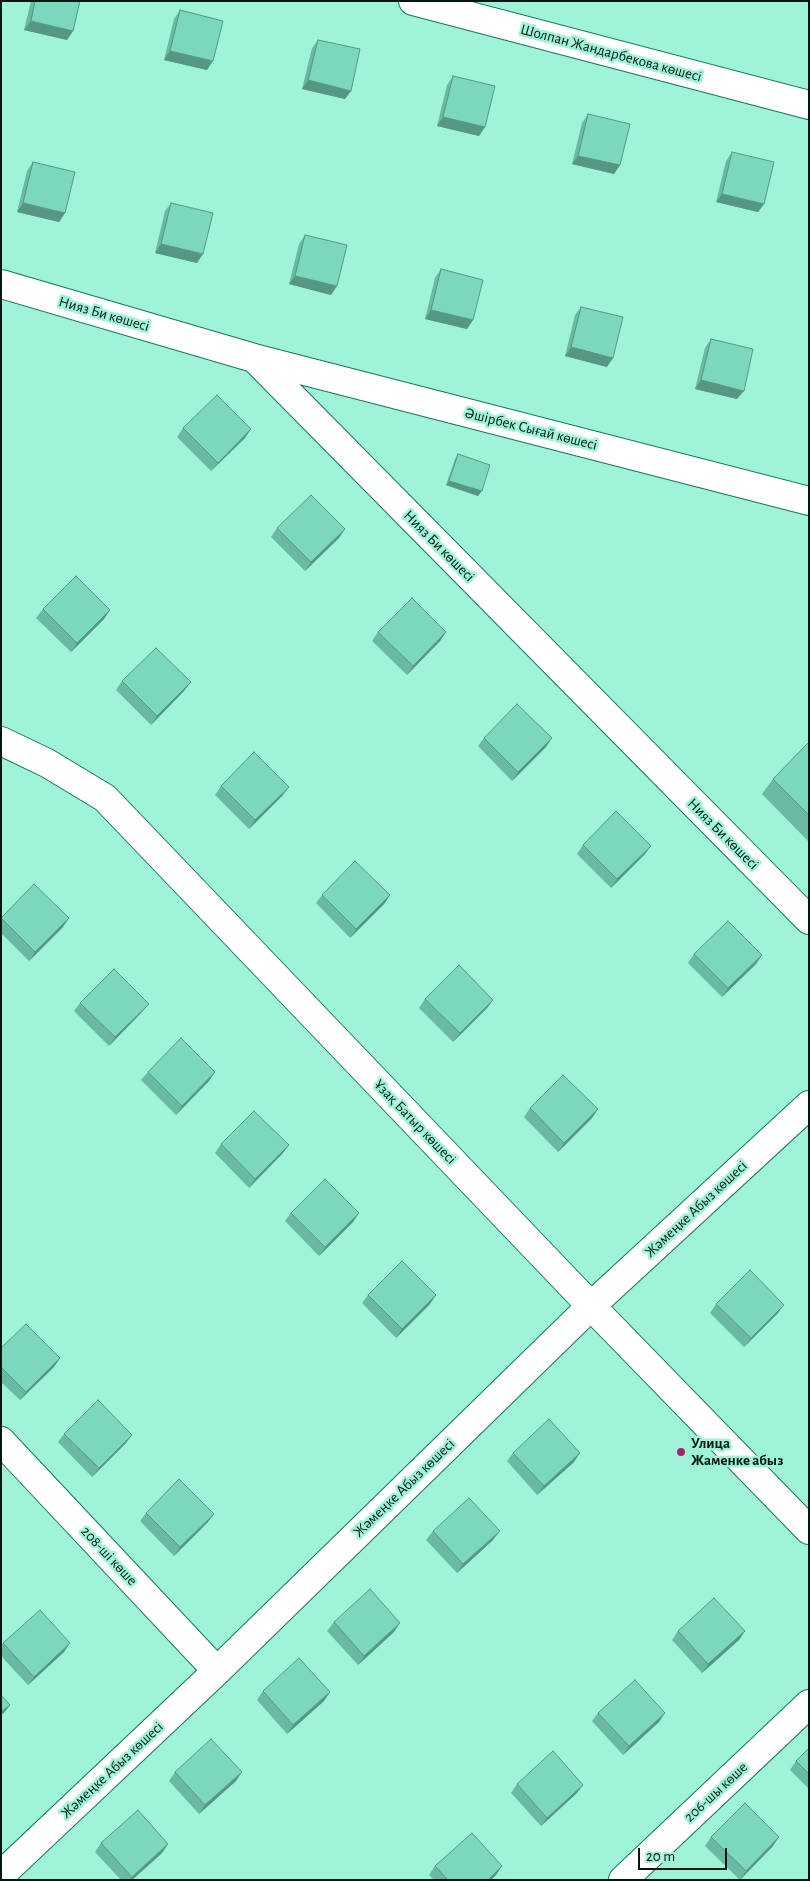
<!DOCTYPE html>
<html>
<head>
<meta charset="utf-8">
<style>
	body { margin:0 }
	#map { position:relative; width:810px; height:1881px; overflow:hidden; background:#9ef3d9; font-family:"Alegreya Sans",sans-serif }
	canvas { display:block }
	.frame { position:absolute; inset:0; border:2px solid #001811; pointer-events:none }
	.scale { position:absolute; left:638px; top:1848px; width:89px; height:22px; box-sizing:border-box; border:2px solid #001811; border-top:0; padding-left:6px; font-size:15px; line-height:18px; white-space:nowrap; color:#001811; -webkit-text-stroke:4px #9ef3d9; paint-order:stroke }
</style>
</head>
<body>
<div id="map">
<canvas width="810" height="1881"></canvas>
<div class="frame"></div>
<div class="scale">20 m</div>
</div>
<script>
const c = document.querySelector('canvas').getContext('2d');
c.lineJoin = 'round';
function shape(rows) {
  const path = new Path2D();
  for (const r of rows) {
    path.moveTo(r[0], r[1]);
    for (let i = 2; i < r.length; i += 2) path.lineTo(r[i], r[i + 1]);
  }
  return path;
}
function trace(path, color, width, dash) {
  c.strokeStyle = color;
  c.lineWidth = width;
  c.lineCap = dash ? 'butt' : 'round';
  c.setLineDash(dash || []);
  c.stroke(path);
}
function paint(path, color) {
  c.fillStyle = color;
  c.fill(path, 'evenodd');
}
function drawText(font, color, halo, rows, align = 'center') {
  c.font = font + ' "Alegreya Sans",sans-serif';
  c.lineWidth = 5;
  c.setLineDash([]);
  c.textBaseline = 'middle';
  c.strokeStyle = halo;
  c.fillStyle = color;
  for (const [text, x, y, turn = 0] of rows) {
    c.save();
    c.translate(x, y);
    c.rotate((+turn || 0) * Math.PI / 180);
    c.textAlign = isNaN(turn) ? turn : align;
    if (halo) c.strokeText(text, 0, 0);
    c.fillText(text, 0, 0);
    c.restore();
  }
}
const street = shape([
	[413,1,809,105],
	[1,284,254,358,809,920],
	[254,358,809,501],
	[1,1441,217,1671],
	[1,1875,217,1671,591,1306,809,1105],
	[623,1880,809,1704]
]);
const secondary = shape([
	[1,741,47,763,105,798,591,1306,809,1530]
]);
const wall = shape([
	[31,1,80,1,73,31,67,40,24,30],
	[180,10,207,70,164,60,174,19],
	[318,40,345,99,302,89,312,48],
	[453,76,485,127,479,136,437,126,447,85],
	[588,114,620,165,614,174,572,164,582,123],
	[732,152,764,204,758,212,716,202,726,161],
	[33,162,65,213,59,222,17,212,27,171],
	[171,203,197,263,155,253,165,211],
	[305,235,331,295,289,284,299,244],
	[441,269,473,320,467,329,425,319,435,278],
	[581,307,607,367,565,356,575,315],
	[711,339,737,399,695,389,705,348],
	[183,428,245,438,211,471,177,437],
	[458,454,478,496,446,485,455,459],
	[277,528,339,538,305,571,271,537],
	[43,609,104,619,71,652,36,618],
	[378,632,446,632,440,641,407,675,372,641],
	[122,681,191,682,184,691,151,725,116,690],
	[484,738,546,747,512,781,478,746],
	[809,742,809,842,762,794,773,779],
	[221,786,283,795,249,829,215,795],
	[583,845,645,854,611,888,577,854],
	[322,895,390,895,384,904,350,938,316,903],
	[1,917,63,927,29,961,1,933],
	[694,954,756,964,722,997,688,963],
	[425,999,493,1000,487,1008,453,1042,419,1008],
	[80,1003,142,1012,109,1046,74,1011],
	[148,1072,209,1081,176,1115,141,1080],
	[530,1108,598,1109,592,1118,558,1152,524,1117],
	[221,1144,289,1145,282,1154,249,1188,215,1153],
	[291,1213,353,1222,319,1256,285,1221],
	[368,1295,430,1304,396,1338,362,1303],
	[716,1304,778,1313,744,1347,710,1313],
	[1,1348,54,1367,20,1400,1,1382],
	[64,1434,126,1443,92,1477,58,1442],
	[513,1453,574,1462,537,1495,507,1461],
	[146,1513,208,1522,174,1556,140,1521],
	[433,1531,493,1540,457,1573,426,1540],
	[334,1622,394,1632,358,1665,327,1631],
	[678,1631,745,1631,739,1640,702,1673,672,1640],
	[3,1643,64,1652,28,1685,1,1656,1,1646],
	[263,1691,330,1692,324,1701,287,1734,257,1700],
	[598,1713,659,1722,623,1755,592,1721],
	[809,1748,809,1789,790,1770,796,1761],
	[175,1772,236,1781,199,1814,169,1781],
	[517,1784,583,1785,577,1793,541,1826,511,1793],
	[711,1837,773,1846,740,1880,705,1846],
	[101,1843,168,1844,162,1853,132,1880,121,1880,95,1852],
	[435,1866,502,1866,496,1875,491,1880,434,1880,429,1875]
]);
const shadedWall = shape([
	[31,21,73,31,67,40,24,30],
	[170,51,213,61,207,70,164,60],
	[308,80,351,91,345,99,302,89],
	[443,117,485,127,479,136,437,126],
	[578,156,620,165,614,174,572,164],
	[722,194,764,204,758,212,716,202],
	[23,203,65,213,59,222,17,212],
	[161,244,203,254,197,263,155,253],
	[295,276,337,286,331,295,289,284],
	[431,310,473,320,467,329,425,319],
	[571,347,613,358,607,367,565,356],
	[701,380,744,391,737,399,695,389],
	[251,429,245,438,211,471,218,463],
	[449,481,482,491,478,496,446,485],
	[345,529,339,538,305,571,311,562],
	[110,610,104,619,71,652,77,643],
	[446,632,440,641,407,675,413,666],
	[191,682,184,691,151,725,157,716],
	[552,738,546,747,512,781,518,772],
	[289,787,283,795,249,829,255,820],
	[651,846,645,854,611,888,617,879],
	[390,895,384,904,350,938,356,929],
	[69,918,63,927,29,961,35,952],
	[762,955,756,964,722,997,728,988],
	[493,1000,487,1008,453,1042,460,1033],
	[149,1004,142,1012,109,1046,115,1037],
	[215,1072,209,1081,176,1115,182,1106],
	[598,1109,592,1118,558,1152,564,1143],
	[289,1145,282,1154,249,1188,255,1179],
	[359,1213,353,1222,319,1256,325,1247],
	[436,1295,430,1304,396,1338,402,1329],
	[784,1305,778,1313,744,1347,751,1338],
	[60,1358,54,1367,20,1400,26,1392],
	[132,1435,126,1443,92,1477,99,1468],
	[580,1453,574,1462,537,1495,544,1486],
	[214,1514,208,1522,174,1556,180,1547],
	[500,1531,493,1540,457,1573,463,1564],
	[400,1623,394,1632,358,1665,364,1656],
	[745,1631,739,1640,702,1673,708,1664],
	[70,1643,64,1652,28,1685,34,1677],
	[330,1692,324,1701,287,1734,293,1725],
	[10,1705,4,1713,1,1715,1,1712],
	[665,1713,659,1722,623,1755,629,1746],
	[242,1772,236,1781,199,1814,205,1805],
	[583,1785,577,1793,541,1826,547,1818],
	[779,1837,773,1846,740,1880,746,1871],
	[168,1844,162,1853,132,1880,130,1880,132,1877],
	[502,1866,496,1875,491,1880,488,1880]
]);
const building = shape([
	[35,1,80,1,73,31,31,21,35,1],
	[180,10,223,21,213,61,170,51,180,10],
	[318,40,360,49,351,91,308,80,318,40],
	[453,76,495,86,485,127,443,117,453,76],
	[588,114,630,124,620,165,578,156,588,114],
	[732,152,774,162,764,204,722,194,732,152],
	[33,162,75,172,65,213,23,203,33,162],
	[171,203,213,213,203,254,161,244,171,203],
	[305,235,347,245,337,286,295,276,305,235],
	[441,269,483,280,473,320,431,310,441,269],
	[581,307,623,317,613,358,571,347,581,307],
	[711,339,753,349,744,391,701,380,711,339],
	[217,395,251,429,218,463,183,428,217,395],
	[458,454,490,465,482,491,449,481,458,454],
	[311,495,345,529,311,562,277,528,311,495],
	[76,576,110,610,77,643,43,609,76,576],
	[412,598,446,632,413,666,378,632,412,598],
	[156,648,191,682,157,716,122,681,156,648],
	[517,704,552,738,518,772,484,738,517,704],
	[809,742,809,815,773,779,809,742],
	[254,752,289,787,255,820,221,786,254,752],
	[616,811,651,846,617,879,583,845,616,811],
	[355,861,390,895,356,929,322,895,355,861],
	[34,884,69,918,35,952,1,918,34,884],
	[728,921,762,955,728,988,694,954,728,921],
	[459,965,493,1000,460,1033,425,999,459,965],
	[114,969,149,1004,115,1037,80,1003,114,969],
	[181,1038,215,1072,182,1106,148,1072,181,1038],
	[563,1075,598,1109,564,1143,530,1108,563,1075],
	[254,1111,289,1145,255,1179,221,1144,254,1111],
	[325,1179,359,1213,325,1247,291,1213,325,1179],
	[402,1261,436,1295,402,1329,368,1295,402,1261],
	[750,1270,784,1305,751,1338,716,1304,750,1270],
	[26,1324,60,1358,26,1392,1,1367,1,1348,26,1324],
	[98,1400,132,1435,99,1468,64,1434,98,1400],
	[549,1419,580,1453,544,1486,513,1453,549,1419],
	[179,1479,214,1514,180,1547,146,1513,179,1479],
	[469,1498,500,1531,463,1564,433,1531,469,1498],
	[370,1589,400,1623,364,1656,334,1622,370,1589],
	[714,1598,745,1631,708,1664,678,1631,714,1598],
	[40,1610,70,1643,34,1677,3,1643,40,1610],
	[299,1658,330,1692,293,1725,263,1691,299,1658],
	[635,1680,665,1713,629,1746,598,1713,635,1680],
	[1,1695,10,1705,1,1712,1,1695],
	[211,1739,242,1772,205,1805,175,1772,211,1739],
	[809,1748,809,1774,796,1761,809,1748],
	[553,1751,583,1785,547,1818,517,1784,553,1751],
	[745,1803,779,1837,746,1871,711,1837,745,1803],
	[138,1810,168,1844,132,1877,101,1843,138,1810],
	[472,1833,502,1866,488,1880,448,1880,435,1866,472,1833]
]);
const markers = [
	[681,1452,5,"#a8226b"]
];
const streetNames = [
	["Шолпан Жандарбекова көшесі",611,53,15],
	["Нияз Би көшесі",104,314,16],
	["Әшірбек Сығай көшесі",531,429,14],
	["Нияз Би көшесі",439,546,45],
	["Нияз Би көшесі",723,834,45],
	["Ұзақ Батыр көшесі",415,1122,46],
	["Жәмеңке Абыз көшесі",696,1209,-43],
	["Жәмеңке Абыз көшесі",404,1488,-44],
	["208-ші көше",109,1556,47],
	["Жәмеңке Абыз көшесі",112,1770,-43],
	["206-шы көше",716,1792,-43]
];
const poiNames = [
	["Улица",691,1443],
	["Жаменке абыз",691,1460]
];
trace(street, '#187560', 30);
trace(secondary, '#187560', 30);
trace(street, '#fff', 28);
trace(secondary, '#fff', 28);
paint(wall, '#6abaa3');
paint(shadedWall, '#569784');
paint(building, '#7bd8bd');
trace(building, '#569784', 1);
for (const [x, y, r, color] of markers) {
  const dot = new Path2D();
  dot.arc(x, y, r, 0, 2 * Math.PI);
  c.fillStyle = color;
  c.fill(dot);
  trace(dot, '#9ef3d9', 2);
}
drawText('15px', '#001811', '#9ef3d9', streetNames);
drawText('bold 15px', '#001811', '#9ef3d9', poiNames, 'left');
</script>
</body>
</html>
